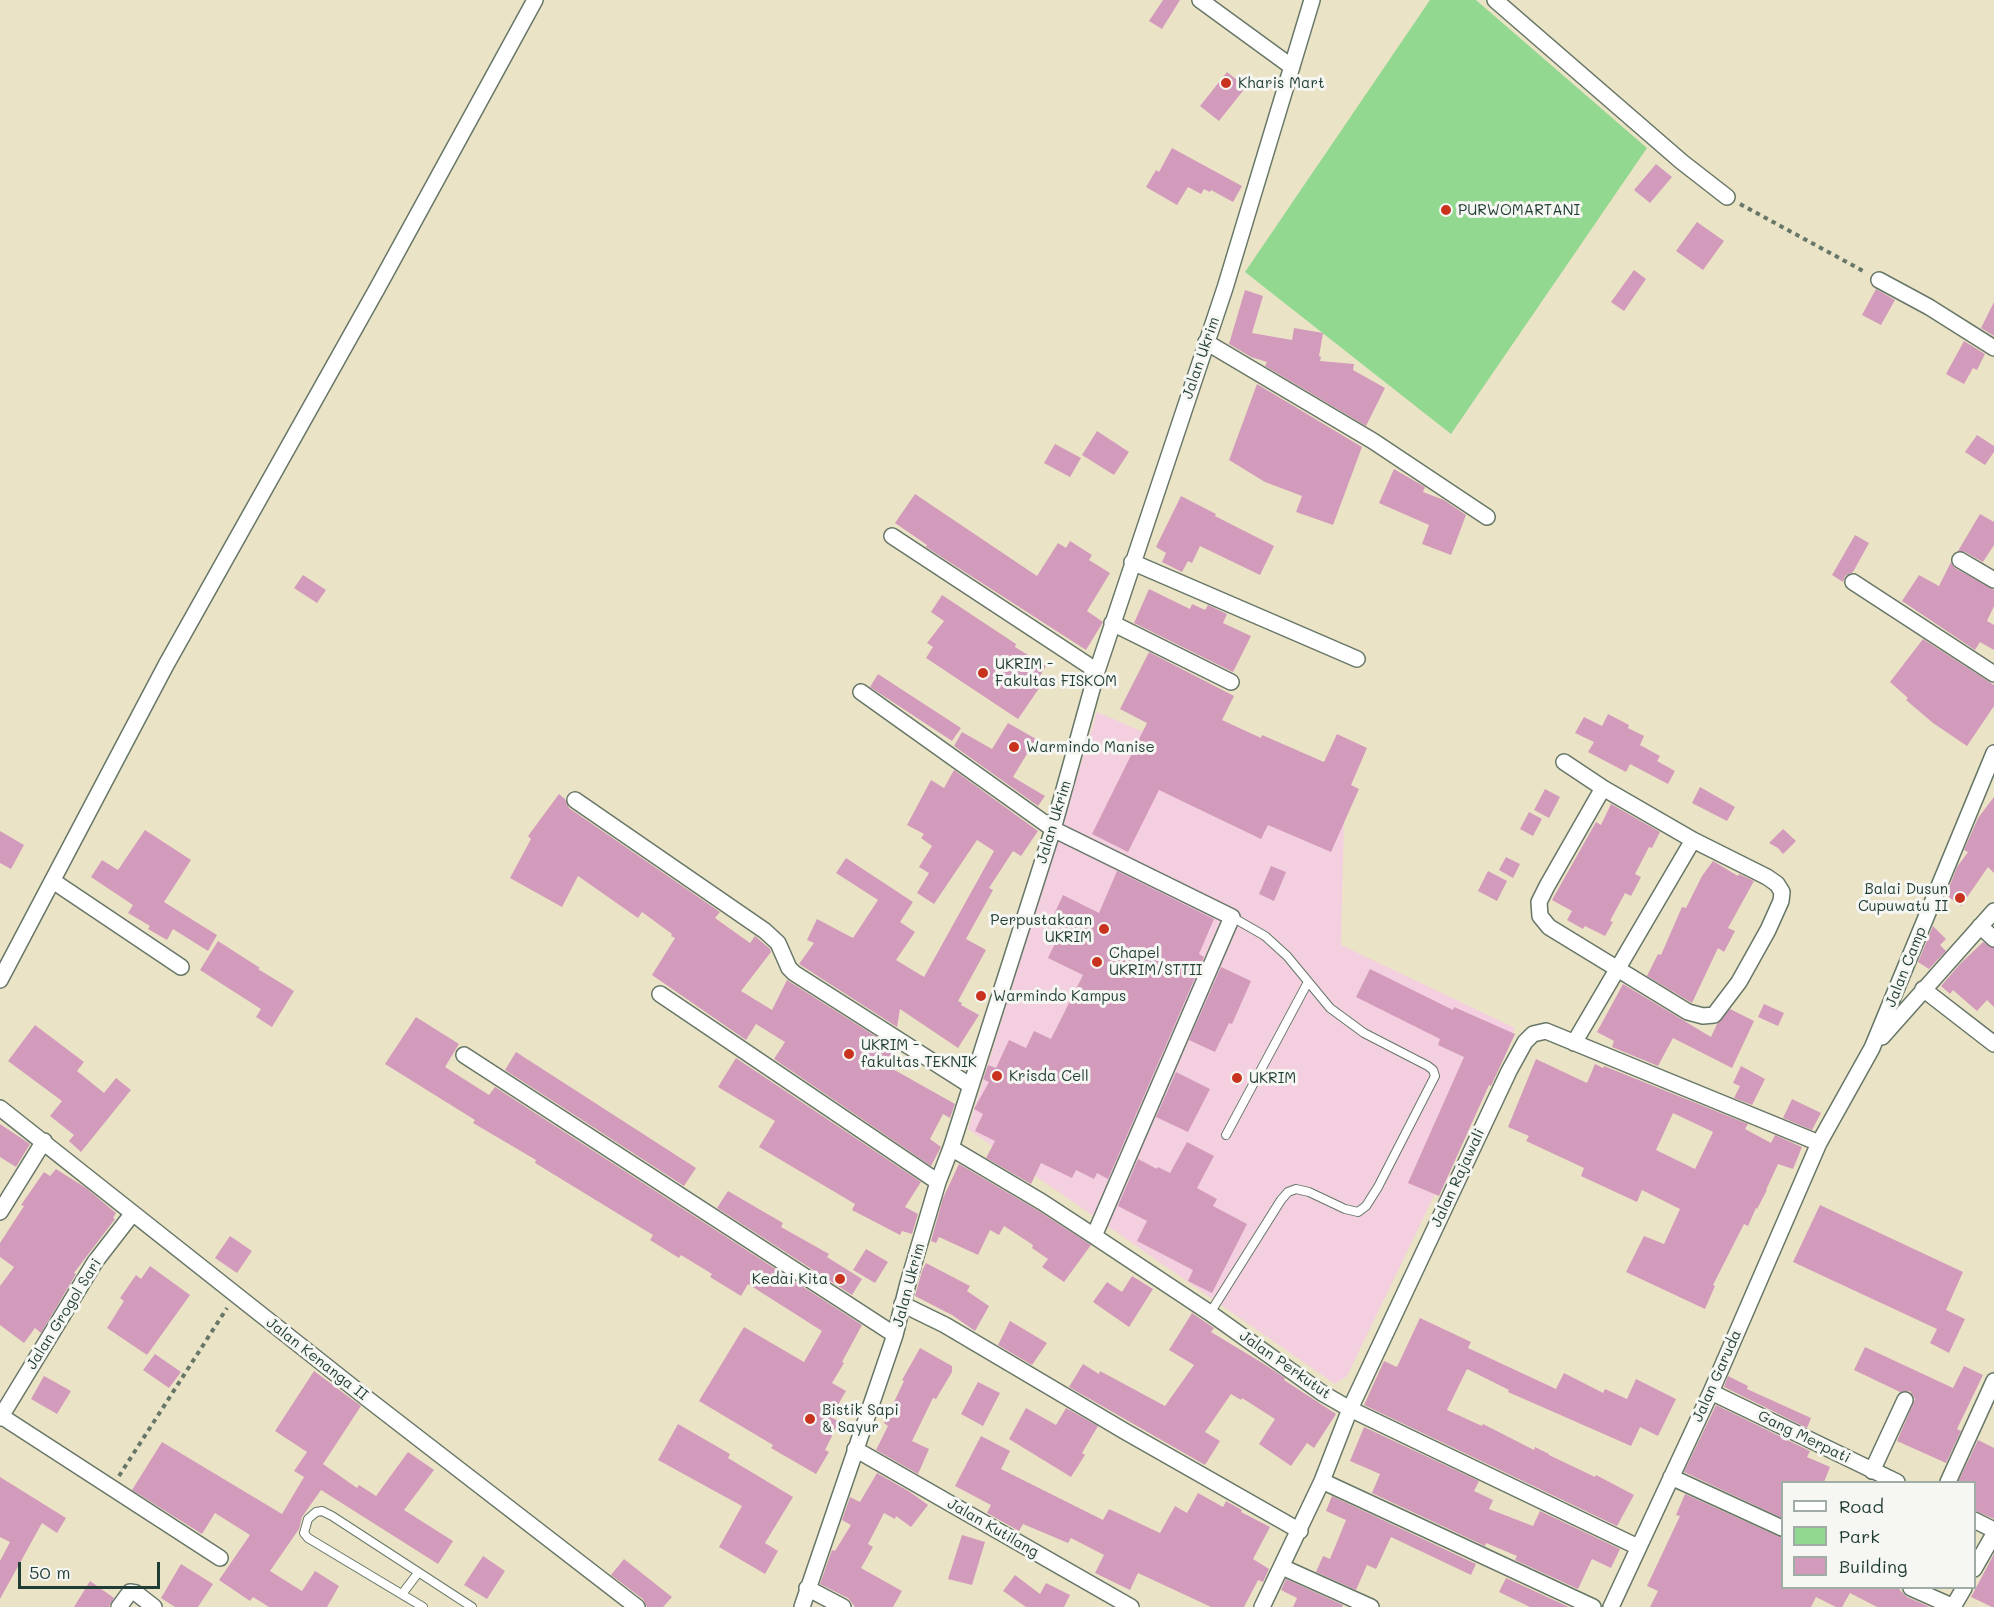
<!DOCTYPE html>
<html>
<head>
<meta charset="utf-8">
<style>
	body { margin:0 }
	#map { position:relative; width:1994px; height:1607px; overflow:hidden; background:#ebe3c6; font-family:Mali,sans-serif }
	canvas { display:block }
	.legend { position:absolute; left:1781px; top:1481px; width:195px; height:108px; box-sizing:border-box; background:#f6f6f2; border:2px solid #a0aca6; margin:0; padding:8px 10px; list-style:none; font-size:18px; color:#1f3d34 }
	.legend li { display:flex; align-items:center; gap:12px; height:30px }
	.legend b { width:30px; border:2px solid #a0aca6 }
	.scale { position:absolute; left:18px; top:1562px; width:142px; height:27px; box-sizing:border-box; border:3px solid #1f3d34; border-top:0; padding-left:8px; font-size:18px; line-height:21px; white-space:nowrap; color:#1f3d34; -webkit-text-stroke:4px #f6f6f2; paint-order:stroke }
</style>
</head>
<body>
<div id="map">
<canvas width="1994" height="1607"></canvas>
<ul class="legend">
<li><b style="height:8px;background:#fff"></b>Road</li>
<li><b style="height:16px;background:#92d891"></b>Park</li>
<li><b style="height:16px;background:#d39bbb"></b>Building</li>
</ul>
<div class="scale">50 m</div>
</div>
<script>
const c = document.querySelector('canvas').getContext('2d');
c.lineJoin = 'round';
function paint(path, color) {
  c.fillStyle = color;
  c.fill(path, 'evenodd');
}
function shape(rows) {
  const path = new Path2D();
  for (const r of rows) {
    path.moveTo(r[0], r[1]);
    for (let i = 2; i < r.length; i += 2) path.lineTo(r[i], r[i + 1]);
  }
  return path;
}
function trace(path, color, width, dash) {
  c.strokeStyle = color;
  c.lineWidth = width;
  c.lineCap = dash ? 'butt' : 'round';
  c.setLineDash(dash || []);
  c.stroke(path);
}
function drawText(font, color, halo, rows, align = 'center') {
  c.font = font + ' Mali,sans-serif';
  c.lineWidth = 6;
  c.setLineDash([]);
  c.textBaseline = 'middle';
  c.strokeStyle = halo;
  c.fillStyle = color;
  for (const [text, x, y, turn = 0] of rows) {
    c.save();
    c.translate(x, y);
    c.rotate((+turn || 0) * Math.PI / 180);
    c.textAlign = isNaN(turn) ? turn : align;
    if (halo) c.strokeText(text, 0, 0);
    c.fillText(text, 0, 0);
    c.restore();
  }
}
const built = shape([
	[1097,712,1344,818,1341,945,1515,1028,1347,1376,1335,1384,968,1129]
]);
const green = shape([
	[1430,0,1476,0,1647,148,1451,434,1245,272]
]);
const building = shape([
	[1163,0,1180,0,1162,29,1149,21],
	[1227,72,1246,87,1219,121,1200,106],
	[1172,148,1242,186,1233,202,1211,190,1210,192,1204,189,1201,194,1188,187,1177,205,1146,187,1156,170,1159,172],
	[1656,164,1672,177,1650,203,1634,190],
	[1697,222,1724,241,1703,270,1676,251],
	[1634,270,1646,279,1624,311,1611,302],
	[1876,289,1895,300,1881,325,1862,315],
	[1245,290,1263,296,1252,333,1292,340,1294,328,1323,333,1319,356,1321,357,1320,361,1354,364,1353,370,1385,388,1366,426,1265,366,1267,362,1251,357,1229,344],
	[1994,302,1994,336,1981,328],
	[1964,341,1985,354,1977,370,1973,368,1964,384,1946,374],
	[1257,384,1362,447,1333,525,1296,512,1302,496,1265,482,1229,460],
	[1097,431,1129,452,1114,475,1082,455],
	[1977,435,1994,446,1994,452,1985,465,1965,452],
	[1055,444,1081,458,1070,477,1044,463],
	[1394,469,1425,487,1423,492,1444,500,1466,515,1451,555,1422,544,1429,525,1379,503],
	[915,494,1037,576,1058,543,1066,548,1070,541,1092,555,1089,560,1110,573,1087,611,1103,622,1086,650,926,547,927,545,895,523],
	[1181,496,1216,514,1215,516,1274,546,1260,575,1200,546,1192,563,1188,561,1182,572,1162,562,1166,553,1156,547],
	[1980,514,1994,522,1994,545,1983,562,1965,552,1958,551],
	[1855,535,1869,543,1853,572,1845,576,1843,582,1832,575],
	[1951,562,1955,568,1994,590,1994,606,1987,621,1994,625,1994,650,1980,642,1975,650,1902,601,1919,575,1939,586],
	[303,575,326,590,317,603,294,588],
	[1149,589,1190,609,1192,604,1205,610,1208,605,1227,614,1223,623,1251,636,1233,672,1134,623],
	[942,595,1016,644,1015,647,1046,666,1035,684,1040,687,1018,719,926,658,933,647,927,643,944,621,931,612],
	[1923,639,1994,685,1994,706,1967,746,1933,723,1906,700,1908,698,1890,682],
	[1149,652,1234,696,1222,720,1261,738,1262,735,1324,762,1337,734,1367,748,1351,785,1359,789,1331,852,1268,825,1261,839,1159,790,1128,852,1092,834,1147,723,1120,709],
	[878,674,961,728,952,741,870,687],
	[1608,714,1629,725,1628,728,1644,736,1640,745,1660,756,1657,761,1675,771,1668,784,1630,764,1626,772,1588,752,1594,742,1575,733,1584,717,1602,726],
	[1008,723,1036,739,1013,777,1045,796,1038,806,954,746,962,732,992,749],
	[954,770,1038,831,1021,856,1013,851,989,888,993,890,966,939,986,950,958,1001,962,1003,961,1005,979,1015,958,1048,900,1009,897,1027,799,964,814,943,807,940,817,919,853,938,878,900,836,873,846,858,913,902,900,922,915,932,896,960,924,977,994,851,977,840,934,904,917,893,929,873,919,867,932,846,921,838,924,834,907,825,931,780,944,788],
	[1700,787,1735,807,1727,821,1692,803],
	[1545,789,1560,797,1549,818,1534,810],
	[559,794,565,799,569,808,720,912,715,918,750,943,755,936,770,949,771,952,741,991,772,1010,787,980,894,1048,891,1068,955,1104,950,1118,943,1114,930,1139,941,1147,931,1166,774,1059,785,1042,756,1024,746,1040,652,975,675,938,671,936,672,934,642,912,638,918,578,876,562,907,510,878,531,839,528,836],
	[1994,797,1994,873,1988,867,1961,906,1946,895,1957,867,1968,852,1964,850,1978,818],
	[1611,804,1660,832,1652,848,1649,847,1635,874,1641,877,1631,896,1625,893,1610,921,1613,922,1605,936,1585,926,1583,929,1567,920,1572,911,1552,900,1596,822,1601,825],
	[1529,812,1542,819,1533,836,1520,829],
	[1783,829,1796,841,1783,854,1778,848,1769,843],
	[145,830,191,860,164,902,217,935,208,951,173,929,167,940,148,929,150,926,128,913,133,905,91,877,102,860,118,870],
	[0,831,24,845,11,869,0,863],
	[1506,857,1520,864,1513,878,1499,870],
	[1713,861,1738,876,1739,874,1754,881,1728,928,1735,931,1724,952,1718,948,1692,1003,1647,976,1658,954,1661,955,1682,907,1686,908,1702,876],
	[1271,866,1286,872,1274,901,1259,894],
	[1117,871,1214,919,1199,954,1204,957,1108,1179,1097,1173,1094,1179,1076,1170,1072,1178,1041,1163,1031,1184,986,1158,995,1141,975,1131,983,1114,974,1109,989,1082,983,1079,988,1065,996,1068,1009,1040,1026,1048,1034,1031,1051,1039,1083,975,1048,958,1064,925,1052,919,1063,895,1099,913],
	[1488,871,1507,881,1497,901,1478,891],
	[1933,926,1946,939,1940,945,1946,951,1929,969,1918,962],
	[218,941,260,968,258,969,294,991,272,1027,256,1017,261,1009,200,970],
	[1983,942,1994,948,1994,1007,1987,1000,1977,1011,1953,990,1950,994,1941,986,1960,964],
	[1221,967,1251,981,1232,1024,1229,1023,1215,1052,1189,1040],
	[1370,969,1453,1010,1454,1007,1515,1034,1491,1086,1489,1085,1439,1196,1408,1183,1464,1057,1438,1045,1440,1039,1356,997],
	[1623,984,1711,1037,1717,1024,1730,1009,1754,1021,1732,1068,1673,1038,1658,1066,1612,1047,1614,1041,1597,1032],
	[1764,1004,1784,1013,1778,1026,1758,1017],
	[416,1017,459,1044,445,1067,489,1095,495,1087,862,1325,842,1362,844,1363,832,1383,846,1391,831,1417,839,1422,825,1450,829,1452,816,1474,771,1448,773,1445,699,1401,744,1327,804,1362,822,1331,748,1284,741,1296,710,1277,712,1274,681,1255,679,1258,650,1240,653,1235,535,1163,536,1160,473,1123,475,1120,385,1064],
	[35,1025,84,1062,77,1071,104,1093,116,1078,131,1090,81,1152,69,1141,74,1135,50,1116,62,1101,8,1061],
	[516,1052,696,1168,684,1186,505,1070],
	[736,1058,921,1182,905,1207,918,1214,912,1234,902,1231,900,1235,852,1210,855,1204,759,1147,775,1121,718,1087],
	[1536,1059,1587,1083,1595,1064,1603,1068,1604,1066,1748,1124,1745,1129,1771,1143,1775,1135,1802,1147,1793,1169,1778,1164,1766,1190,1767,1190,1757,1209,1756,1208,1748,1226,1744,1224,1713,1285,1715,1286,1705,1309,1626,1272,1644,1236,1664,1244,1680,1209,1642,1190,1637,1202,1581,1176,1584,1168,1526,1141,1529,1136,1508,1127],
	[1673,1113,1713,1132,1695,1169,1656,1150],
	[1741,1066,1765,1079,1752,1105,1734,1098,1740,1086,1733,1083],
	[1176,1072,1210,1089,1188,1132,1156,1117],
	[1792,1099,1821,1113,1812,1130,1783,1118],
	[0,1124,30,1144,16,1167,0,1157],
	[1187,1142,1214,1156,1197,1188,1217,1199,1213,1206,1247,1224,1212,1293,1188,1281,1193,1270,1137,1241,1147,1221,1118,1206,1138,1159,1157,1169,1158,1167,1170,1173],
	[959,1164,1037,1210,1091,1245,1064,1282,1042,1267,1048,1259,1032,1248,1033,1245,1004,1226,999,1235,990,1230,978,1255,939,1237,936,1243,931,1241,943,1198],
	[56,1169,86,1188,116,1213,113,1218,115,1219,74,1273,76,1274,41,1333,35,1328,24,1343,0,1325,0,1286,14,1267,0,1257,0,1243,24,1206,21,1205,44,1172,50,1176],
	[728,1191,783,1223,781,1227,829,1254,827,1257,862,1279,852,1295,717,1208],
	[1820,1205,1963,1272,1946,1310,1965,1319,1949,1353,1930,1343,1937,1329,1793,1262],
	[230,1236,252,1251,237,1273,215,1258],
	[866,1249,888,1262,875,1283,853,1270],
	[926,1263,970,1286,967,1291,989,1306,975,1331,952,1315,915,1296,922,1271],
	[150,1266,190,1295,147,1355,107,1328,124,1301,120,1298,136,1275,141,1279],
	[1132,1276,1153,1289,1129,1327,1093,1302,1107,1282,1122,1292],
	[1192,1313,1214,1328,1211,1332,1264,1364,1285,1378,1284,1380,1336,1414,1314,1448,1307,1443,1291,1466,1259,1444,1275,1419,1242,1398,1241,1400,1231,1394,1205,1432,1220,1441,1205,1465,1069,1387,1083,1364,1099,1374,1100,1371,1165,1406,1194,1365,1169,1350],
	[1420,1318,1471,1342,1468,1348,1556,1389,1564,1373,1603,1393,1605,1389,1627,1399,1636,1379,1676,1399,1658,1436,1640,1427,1631,1446,1508,1392,1509,1390,1467,1369,1447,1410,1482,1426,1483,1424,1534,1450,1535,1447,1549,1454,1549,1455,1595,1477,1596,1475,1634,1495,1617,1526,1364,1405,1384,1361,1397,1367],
	[1010,1321,1047,1343,1032,1365,998,1345],
	[1865,1347,1953,1388,1964,1366,1983,1375,1957,1429,1961,1431,1946,1463,1897,1441,1915,1399,1910,1391,1900,1392,1854,1370],
	[920,1348,952,1366,952,1372,936,1399,933,1398,912,1441,929,1449,918,1474,876,1450,888,1426,884,1423,904,1381,902,1380],
	[155,1354,181,1372,169,1388,143,1370],
	[314,1371,361,1406,323,1464,357,1488,359,1485,376,1496,408,1452,434,1470,404,1510,453,1541,438,1564,321,1490,302,1517,299,1529,270,1571,302,1591,315,1571,339,1586,327,1607,269,1607,253,1597,250,1601,219,1580,250,1535,215,1513,202,1534,132,1490,162,1442,282,1514,304,1477,294,1471,307,1452,275,1431],
	[44,1376,71,1391,57,1414,31,1399],
	[1728,1376,1748,1386,1747,1389,1811,1418,1807,1428,1724,1387],
	[978,1382,1000,1393,983,1426,961,1414],
	[1716,1405,1810,1451,1807,1457,1830,1467,1824,1482,1782,1482,1782,1518,1684,1472],
	[1026,1408,1056,1425,1066,1408,1098,1426,1082,1453,1085,1455,1071,1477,1009,1439],
	[678,1424,730,1454,728,1458,793,1497,765,1543,778,1551,765,1574,719,1547,742,1506,658,1460],
	[1364,1427,1479,1481,1474,1491,1493,1500,1489,1509,1533,1526,1540,1511,1620,1549,1611,1568,1592,1559,1578,1589,1515,1560,1517,1556,1486,1543,1485,1546,1372,1493,1380,1474,1350,1461],
	[981,1436,1010,1451,1001,1469,1103,1520,1109,1509,1160,1533,1175,1506,1187,1513,1198,1493,1223,1507,1226,1501,1242,1510,1241,1512,1270,1527,1253,1559,1269,1569,1263,1582,1258,1580,1244,1607,1211,1607,1138,1573,1130,1590,1095,1573,1104,1555,1071,1538,1068,1543,1023,1524,1019,1531,987,1513,991,1505,955,1486],
	[1978,1440,1994,1448,1994,1519,1974,1510,1974,1482,1958,1482],
	[877,1473,910,1492,928,1505,911,1527,896,1516,895,1519,884,1513,868,1544,873,1547,861,1568,902,1591,893,1607,855,1607,848,1598,820,1584,832,1550,835,1551,851,1525,842,1520,850,1497,860,1502],
	[0,1477,66,1518,57,1533,42,1523,0,1599,0,1561,10,1542,0,1537],
	[1685,1494,1782,1538,1782,1587,1897,1587,1907,1597,1930,1607,1877,1607,1850,1593,1842,1607,1836,1607,1816,1597,1811,1607,1650,1607,1658,1591,1647,1586,1680,1516,1676,1515],
	[1332,1496,1476,1564,1471,1575,1391,1537,1376,1569,1367,1565,1356,1590,1316,1572,1323,1556,1330,1559,1346,1520,1326,1511],
	[962,1535,985,1542,972,1585,948,1579],
	[1994,1554,1994,1607,1992,1607,1971,1597],
	[483,1556,505,1571,487,1599,464,1585],
	[624,1559,672,1597,663,1607,647,1607,643,1599,611,1575],
	[181,1564,213,1584,198,1607,175,1607,161,1598],
	[1015,1575,1040,1594,1046,1583,1070,1595,1064,1607,1026,1607,1003,1591],
	[1506,1578,1569,1607,1530,1607,1499,1592],
	[1286,1579,1343,1605,1342,1607,1293,1607,1297,1598,1281,1590],
	[90,1581,114,1598,109,1607,74,1607]
]);
const path = shape([
	[1740,204,1865,272],
	[119,1476,227,1308]
]);
const lane = shape([
	[1226,1135,1308,982],
	[1210,1313,1281,1200,1288,1192,1296,1189,1309,1192,1345,1209,1358,1212,1366,1206,1378,1187,1435,1076,1433,1070,1428,1066,1364,1033,1330,1008,1287,956,1265,936,1232,917],
	[402,1594,418,1573],
	[423,1607,308,1538,304,1533,308,1519,316,1512,322,1511,332,1516,472,1607]
]);
const street = shape([
	[1200,0,1292,67],
	[1495,0,1682,162,1727,197],
	[1879,280,1929,307,1994,348],
	[1206,342,1373,441,1487,517],
	[892,536,1097,671],
	[1960,560,1994,580],
	[1132,562,1357,659],
	[1853,582,1994,674],
	[1112,623,1231,682],
	[861,692,1053,829,1232,917,1094,1236],
	[1564,762,1603,788,1693,840,1767,877,1777,884,1782,892,1781,901,1768,930,1739,982,1714,1015,1703,1016,1688,1012,1549,927,1540,916,1539,902,1547,886,1603,788],
	[575,800,765,931,778,943,789,968,794,973,971,1086],
	[53,881,181,967],
	[1980,926,1994,939],
	[0,980,166,665,378,287,535,0],
	[1923,989,1994,1044],
	[660,994,938,1182],
	[1882,1037,1994,911],
	[1574,1043,1693,840],
	[464,1055,895,1335],
	[0,1108,369,1400,637,1607],
	[951,1148,1042,1202,1094,1236,1210,1313,1322,1393,1350,1409,1638,1547],
	[0,1212,44,1141],
	[902,1304,945,1325,1126,1432,1300,1531],
	[1711,1392,1897,1482],
	[1,1416,220,1558],
	[0,1418,95,1262,133,1213],
	[855,1449,1131,1607],
	[1872,1471,1905,1400],
	[1671,1477,1782,1528],
	[1322,1481,1593,1607],
	[1948,1482,1994,1381],
	[1974,1520,1994,1530],
	[1282,1567,1371,1607],
	[1974,1569,1994,1534],
	[807,1588,843,1607],
	[1911,1588,1954,1607],
	[119,1607,130,1592,136,1593,154,1607],
	[802,1607,895,1335,908,1283,938,1182,951,1148,1053,829,1097,671,1225,288,1312,0],
	[1262,1607,1322,1481,1350,1409,1509,1071,1525,1042,1533,1034,1546,1031,1819,1143],
	[1611,1607,1711,1392,1819,1143,1872,1048,1994,753],
	[1953,1607,1964,1588]
]);
const markers = [
	[1226,83,6,"#c8321e"],
	[1446,210,6,"#c8321e"],
	[983,673,6,"#c8321e"],
	[1014,747,6,"#c8321e"],
	[1960,898,6,"#c8321e"],
	[1104,929,6,"#c8321e"],
	[1097,962,6,"#c8321e"],
	[981,996,6,"#c8321e"],
	[849,1054,6,"#c8321e"],
	[997,1076,6,"#c8321e"],
	[1237,1078,6,"#c8321e"],
	[840,1279,6,"#c8321e"],
	[810,1419,6,"#c8321e"]
];
const poiNames = [
	["Kharis Mart",1238,83],
	["PURWOMARTANI",1458,210],
	["UKRIM -",995,664],
	["Fakultas FISKOM",995,681],
	["Warmindo Manise",1026,747],
	["Balai Dusun",1948,889,"right"],
	["Cupuwatu II",1948,906,"right"],
	["Perpustakaan",1092,920,"right"],
	["UKRIM",1092,937,"right"],
	["Chapel",1109,953],
	["UKRIM/STTII",1109,970],
	["Warmindo Kampus",993,996],
	["UKRIM -",861,1045],
	["fakultas TEKNIK",861,1062],
	["Krisda Cell",1009,1076],
	["UKRIM",1249,1078],
	["Kedai Kita",828,1279,"right"],
	["Bistik Sapi",822,1410],
	["& Sayur",822,1427]
];
const streetNames = [
	["Jalan Ukrim",1201,358,-71],
	["Jalan Ukrim",1054,822,-73],
	["Jalan Camp",1906,967,-68],
	["Jalan Rajawali",1458,1178,-65],
	["Jalan Ukrim",909,1285,-75],
	["Jalan Grogol Sari",64,1314,-58],
	["Jalan Kenanga II",317,1359,38],
	["Jalan Perkutut",1285,1365,35],
	["Jalan Garuda",1717,1376,-66],
	["Gang Merpati",1804,1437,26],
	["Jalan Kutilang",993,1528,30]
];
paint(built, '#f3cfdf');
paint(green, '#92d891');
paint(building, '#d39bbb');
trace(lane, '#667767', 10);
trace(street, '#667767', 18);
trace(path, '#667767', 4, [4.5, 4.5]);
trace(lane, '#fff', 8);
trace(street, '#fff', 15);
for (const [x, y, r, color] of markers) {
  const dot = new Path2D();
  dot.arc(x, y, r, 0, 2 * Math.PI);
  c.fillStyle = color;
  c.fill(dot);
  trace(dot, '#f6f6f2', 2);
}
drawText('15px', '#1f3d34', '#f6f6f2', poiNames, 'left');
drawText('15px', '#1f3d34', '#f6f6f2', streetNames);
</script>
</body>
</html>
